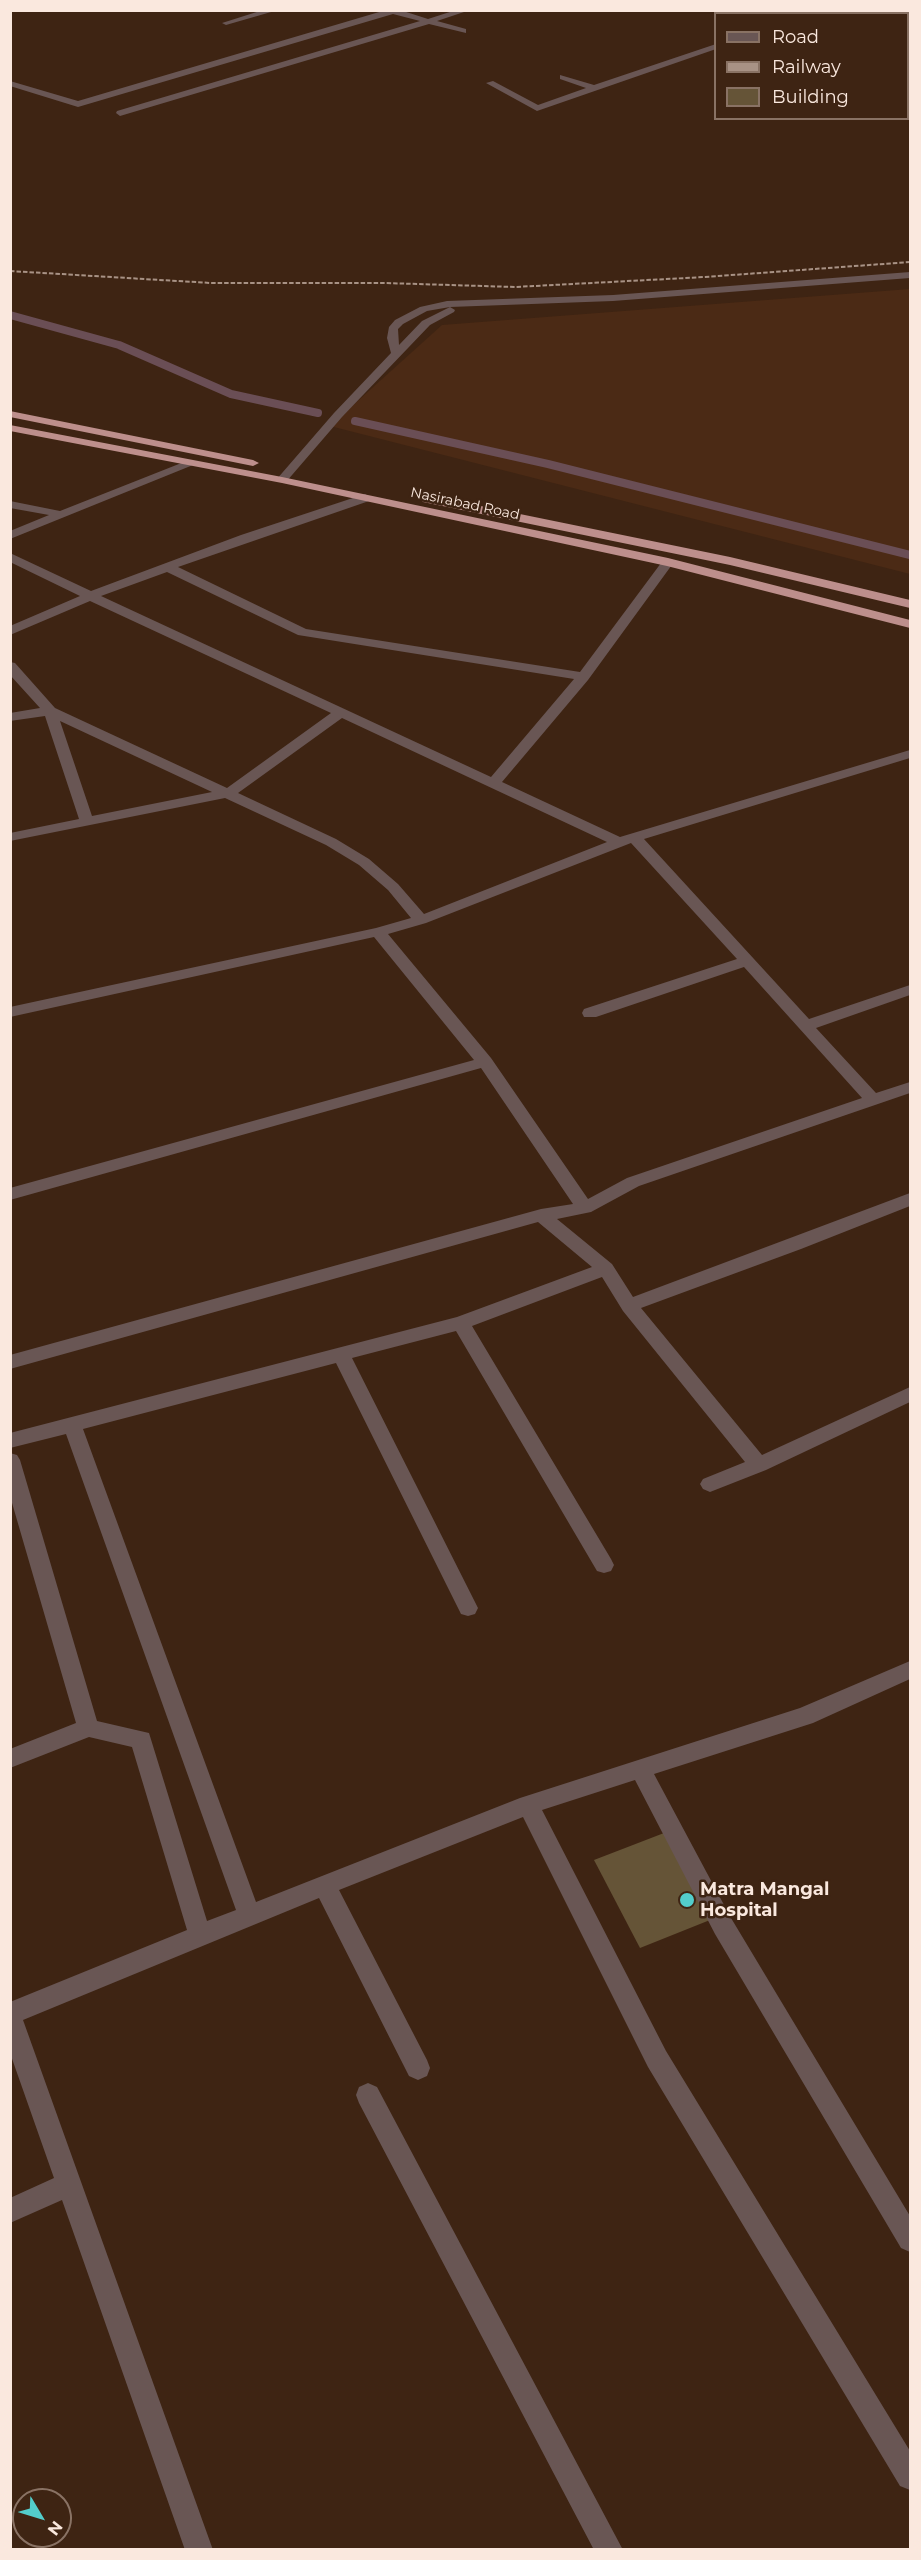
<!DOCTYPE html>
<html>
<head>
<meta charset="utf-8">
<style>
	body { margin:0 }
	#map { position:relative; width:921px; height:2560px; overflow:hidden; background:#3e2413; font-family:Montserrat,sans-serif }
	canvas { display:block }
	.frame { position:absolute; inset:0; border:12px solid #fae8de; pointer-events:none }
	.legend { position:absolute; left:714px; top:12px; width:195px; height:108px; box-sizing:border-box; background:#3e2413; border:2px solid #897264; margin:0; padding:8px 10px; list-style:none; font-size:18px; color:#fae8de }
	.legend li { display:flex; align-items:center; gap:12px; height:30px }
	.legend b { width:30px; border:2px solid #897264 }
	.north { position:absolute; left:12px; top:2488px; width:60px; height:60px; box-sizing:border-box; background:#3e2413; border:2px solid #897264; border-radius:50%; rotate:128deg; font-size:16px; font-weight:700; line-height:24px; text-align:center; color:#fae8de }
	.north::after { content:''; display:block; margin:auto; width:21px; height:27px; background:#53cdcb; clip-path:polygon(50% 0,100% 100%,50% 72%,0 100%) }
</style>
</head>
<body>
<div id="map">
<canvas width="921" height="2560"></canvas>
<div class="frame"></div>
<ul class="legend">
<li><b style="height:8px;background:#695654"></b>Road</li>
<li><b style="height:8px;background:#a89285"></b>Railway</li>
<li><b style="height:16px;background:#655437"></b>Building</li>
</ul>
<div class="north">N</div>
</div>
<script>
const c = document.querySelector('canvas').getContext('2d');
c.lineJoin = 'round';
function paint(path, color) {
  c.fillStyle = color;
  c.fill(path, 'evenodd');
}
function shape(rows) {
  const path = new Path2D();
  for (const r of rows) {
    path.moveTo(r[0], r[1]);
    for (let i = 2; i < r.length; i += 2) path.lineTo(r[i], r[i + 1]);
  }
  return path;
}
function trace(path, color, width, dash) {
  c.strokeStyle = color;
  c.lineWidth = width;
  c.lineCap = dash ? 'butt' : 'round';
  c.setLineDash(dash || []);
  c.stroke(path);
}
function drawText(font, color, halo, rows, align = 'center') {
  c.font = font + ' Montserrat,sans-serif';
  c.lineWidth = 5;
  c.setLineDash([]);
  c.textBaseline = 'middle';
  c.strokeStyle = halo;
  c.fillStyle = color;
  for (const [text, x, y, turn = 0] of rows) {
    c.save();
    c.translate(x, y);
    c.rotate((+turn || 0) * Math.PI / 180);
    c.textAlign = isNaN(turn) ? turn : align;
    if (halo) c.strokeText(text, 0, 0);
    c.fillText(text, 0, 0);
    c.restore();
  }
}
const built = shape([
	[910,289,910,574,330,426,442,325]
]);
const stream = shape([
	[10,315,119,345,231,394,318,413],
	[355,421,548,464,910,555]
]);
const building = shape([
	[664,1833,710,1920,640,1948,594,1860]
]);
const street = shape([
	[263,10,278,10,226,25,222,23,263,10],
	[386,10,400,10,428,19,456,10,470,10,437,21,466,29,466,33,429,24,120,116,116,113,117,111,420,21,393,14,78,107,10,86,10,81,78,101,386,10],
	[718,10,732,10,740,14,726,14,718,10],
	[869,10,879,10,875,14,865,14,869,10],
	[716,44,716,49,537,111,486,83,493,81,538,105,586,88,560,79,560,75,594,85,716,44],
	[908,47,910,47,910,52,908,52,908,47],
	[910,110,910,116,908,117,908,111,910,110],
	[910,272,910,278,613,301,450,307,455,310,454,312,430,325,342,417,286,482,278,482,276,480,334,413,391,353,387,338,389,327,395,320,420,307,447,301,613,295,910,272],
	[450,307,422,321,399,345,398,329,403,324,427,311,450,307],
	[189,460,195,463,193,465,10,539,10,531,49,515,10,508,10,501,60,511,189,460],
	[365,494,371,498,369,501,178,567,306,629,580,672,664,559,672,559,674,562,588,680,502,782,620,837,910,750,910,758,644,839,809,1019,910,985,910,995,816,1028,876,1093,910,1082,910,1093,639,1186,591,1212,557,1219,612,1264,633,1297,910,1193,910,1206,801,1249,641,1308,762,1455,910,1387,910,1402,766,1470,710,1492,703,1489,700,1484,703,1479,745,1462,623,1311,602,1277,472,1326,611,1559,614,1565,611,1571,604,1573,597,1571,456,1331,352,1358,478,1608,475,1614,468,1616,461,1614,336,1363,83,1429,256,1902,520,1798,800,1708,910,1661,910,1679,813,1723,654,1774,731,1918,910,2216,910,2252,901,2248,715,1934,635,1780,542,1810,666,2051,910,2451,910,2490,900,2486,648,2067,523,1817,339,1890,427,2060,430,2068,427,2076,418,2080,409,2076,319,1898,23,2020,213,2550,185,2550,62,2200,10,2223,10,2198,54,2178,10,2053,10,2002,187,1930,132,1747,89,1737,10,1768,10,1749,76,1723,10,1496,10,1453,17,1455,20,1460,97,1721,149,1733,207,1921,236,1910,66,1434,10,1448,10,1433,457,1317,592,1267,538,1222,10,1369,10,1355,541,1209,573,1204,481,1068,10,1200,10,1188,474,1060,374,937,10,1017,10,1007,376,928,411,918,388,890,359,865,326,845,225,798,10,841,10,833,79,819,45,716,10,721,10,713,40,708,10,675,10,662,15,663,55,708,227,788,331,713,90,601,10,635,10,626,80,596,10,562,10,553,91,591,241,535,365,494],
	[167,572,298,635,574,679,491,777,101,596,167,572],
	[342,718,607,842,424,914,398,884,369,859,336,839,238,793,342,718],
	[60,721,212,792,92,816,60,721],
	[631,843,737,959,584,1009,582,1013,584,1017,596,1017,744,967,862,1098,627,1178,588,1199,491,1058,388,934,426,923,631,843],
	[368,2083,377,2087,623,2550,594,2550,359,2103,356,2095,359,2087,368,2083]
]);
const highway = shape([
	[10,411,253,460,259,463,253,466,10,417,10,411],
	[10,425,282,477,668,558,910,620,910,628,667,566,282,483,10,431,10,425],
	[427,495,730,557,910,600,910,608,730,565,423,502,421,499,427,495]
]);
const rail = shape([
	[10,271,211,283,385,283,515,287,705,277,910,262]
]);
const markers = [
	[687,1900,8,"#53cdcb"]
];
const farStreetnames = [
	["Nasirabad Road",465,504,12]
];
const nearPoinames = [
	["Matra Mangal",700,1890],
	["Hospital",700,1911]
];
paint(built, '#4b2a15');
trace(stream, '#6a4e55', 8);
paint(building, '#655437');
paint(street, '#695654');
paint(highway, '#bd8f8c');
trace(rail, '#a89285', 2, [4.5, 2]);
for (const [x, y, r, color] of markers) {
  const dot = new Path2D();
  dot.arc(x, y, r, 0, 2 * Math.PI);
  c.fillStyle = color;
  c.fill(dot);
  trace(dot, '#3e2413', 2);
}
drawText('14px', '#fae8de', '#3e2413', farStreetnames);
drawText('bold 18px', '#fae8de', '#3e2413', nearPoinames, 'left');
</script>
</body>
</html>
